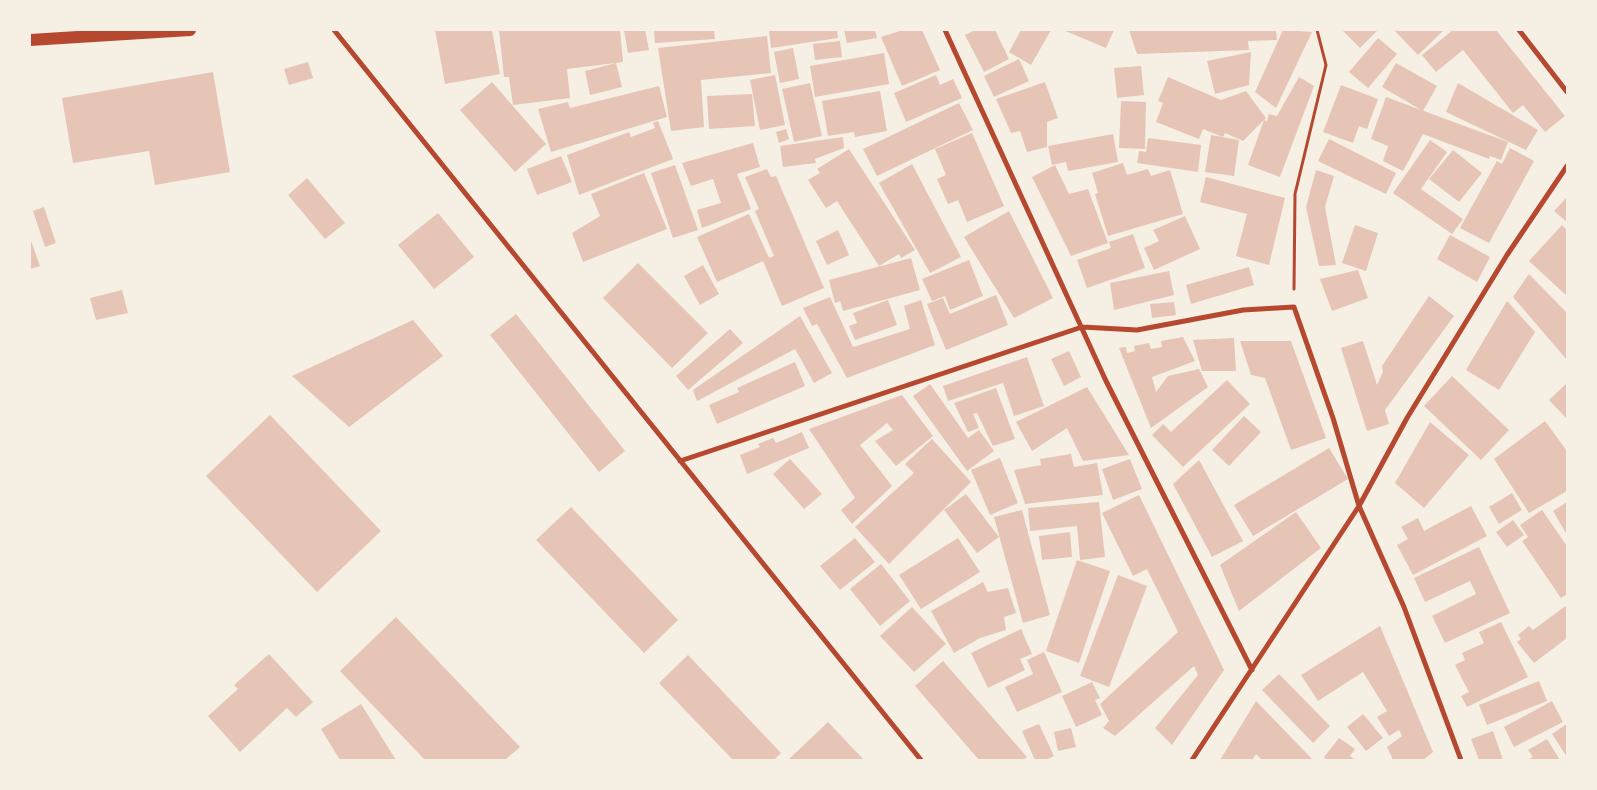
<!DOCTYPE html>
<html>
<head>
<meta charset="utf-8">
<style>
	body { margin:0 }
	#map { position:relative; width:1597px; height:790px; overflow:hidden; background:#f6efe4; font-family:"Work Sans",sans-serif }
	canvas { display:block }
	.frame { position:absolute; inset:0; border:31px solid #f6efe4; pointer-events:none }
</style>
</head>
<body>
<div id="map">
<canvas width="1597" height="790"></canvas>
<div class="frame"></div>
</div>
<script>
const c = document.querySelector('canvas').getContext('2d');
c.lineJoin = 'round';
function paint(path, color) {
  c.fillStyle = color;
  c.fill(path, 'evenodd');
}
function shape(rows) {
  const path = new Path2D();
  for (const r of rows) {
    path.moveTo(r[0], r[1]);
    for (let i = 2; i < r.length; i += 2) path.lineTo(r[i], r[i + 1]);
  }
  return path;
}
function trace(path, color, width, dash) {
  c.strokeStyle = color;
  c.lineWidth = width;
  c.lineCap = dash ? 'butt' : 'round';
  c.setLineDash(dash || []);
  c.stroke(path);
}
const building = shape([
	[435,30,492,30,500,74,445,84],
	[499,30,620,30,623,62,567,69,570,98,513,105,509,77,504,77],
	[624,30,645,30,649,50,628,53],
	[654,30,714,30,715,39,655,43],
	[769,30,837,30,838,38,771,48],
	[844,30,875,30,877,38,847,43],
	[903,30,922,30,940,70,902,86,881,37],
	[975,30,995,30,1009,59,984,72,965,35],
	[1021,30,1051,30,1031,65,1009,52],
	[1063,30,1114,30,1106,48],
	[1129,30,1276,30,1277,40,1248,41,1249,50,1137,54],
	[1283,30,1312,32,1276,108,1255,92],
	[1342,30,1378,30,1360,48],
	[1394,30,1444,30,1418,55],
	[1453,30,1496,30,1565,116,1545,132,1523,105,1513,113,1463,50,1436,72,1422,55],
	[767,36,771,73,701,80,704,127,671,131,658,48],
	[1378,38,1397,54,1368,88,1349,72],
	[840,41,842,57,815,60,813,44],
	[793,48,799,79,780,83,774,52],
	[1251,52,1249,85,1215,94,1207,61],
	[884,53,889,84,815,97,810,66],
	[1019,59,1029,81,994,97,984,76],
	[308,62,313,78,289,85,284,69],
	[616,63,622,87,590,95,585,71],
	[1396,63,1437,86,1423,111,1382,87],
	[1141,66,1144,95,1117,98,1114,68],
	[213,72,230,172,155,185,149,151,73,163,62,98],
	[775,75,785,125,760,130,750,80],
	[936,75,940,85,953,79,962,98,906,122,894,93],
	[1168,77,1221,100,1246,91,1266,118,1243,141,1225,133,1223,137,1203,129,1199,139,1156,122,1163,103,1158,101],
	[1299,77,1314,86,1280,177,1248,165,1264,120,1267,121,1269,114,1277,116],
	[492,82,546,144,515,172,460,110],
	[1045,82,1058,118,1047,122,1047,147,1027,152,1020,131,1011,133,996,99],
	[810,83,822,136,794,142,782,89],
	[1458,83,1538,130,1526,150,1446,112],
	[1341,85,1378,99,1367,129,1359,126,1353,143,1323,132],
	[659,86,667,117,551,152,538,109,568,102,570,108],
	[880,91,887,131,855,137,854,132,828,136,822,101],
	[752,94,755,126,709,129,707,96],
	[1386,97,1508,142,1501,160,1490,156,1489,159,1423,134,1403,171,1383,161,1388,146,1371,139],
	[1121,101,1146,102,1145,149,1119,148],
	[959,103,973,130,877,176,863,149],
	[658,121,673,159,579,195,567,155,629,132,631,137,655,128,653,123],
	[786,129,789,139,779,143,776,132],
	[972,133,1004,206,967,222,958,200,948,204,937,179,946,175,935,149],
	[1113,134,1118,162,1068,171,1066,162,1052,165,1048,146],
	[1211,135,1239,140,1234,176,1205,172],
	[843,137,844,148,815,159,816,163,783,167,780,146],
	[1148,138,1201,145,1198,172,1137,163,1139,151,1146,152],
	[1329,139,1396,173,1386,194,1318,161],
	[1430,140,1447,152,1421,189,1463,219,1452,234,1393,193],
	[753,143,760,167,737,174,751,209,702,228,697,210,721,203,713,179,691,186,682,163],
	[1510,148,1534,161,1489,243,1460,228,1497,161,1502,164],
	[849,149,915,250,901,258,899,254,879,266,837,201,826,208,808,180,820,173,817,169],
	[1453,150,1482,173,1459,202,1429,179],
	[561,156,572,182,537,195,527,169],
	[1123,163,1127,175,1148,169,1151,176,1170,170,1183,214,1108,236,1095,194,1098,193,1092,173],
	[912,164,961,257,930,273,879,183],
	[675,165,698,230,673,238,651,173],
	[1055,165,1069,194,1088,189,1108,243,1071,256,1032,177],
	[767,169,771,177,776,176,824,288,782,306,763,261,717,282,697,237,749,214,769,258,774,256,755,211,759,209,745,177],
	[1316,170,1334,176,1325,207,1336,265,1319,266,1306,207],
	[644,173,667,229,583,262,572,233,600,216,591,194],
	[1206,177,1285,198,1269,265,1236,256,1247,214,1200,202],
	[307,178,345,223,325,239,288,195],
	[1567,197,1567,222,1554,211],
	[44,207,56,243,45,247,33,211],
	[1009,211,1053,298,1014,318,964,237],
	[438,213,474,257,434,289,398,245],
	[1185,216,1200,249,1154,270,1144,248,1159,241,1153,230],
	[1355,225,1378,233,1366,271,1342,263],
	[1562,225,1567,230,1567,296,1529,261],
	[838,230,849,255,827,265,816,241],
	[1133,234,1145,268,1087,288,1077,260,1111,248,1109,242],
	[1450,235,1490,257,1477,282,1437,259],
	[30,238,40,266,30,269],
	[911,258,920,290,843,311,840,301,835,303,829,280],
	[969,260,983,296,950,310,945,296,932,301,922,279],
	[638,263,708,333,672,368,603,298],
	[703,265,719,294,700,305,684,276],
	[1249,267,1254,285,1191,304,1186,285],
	[1358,270,1368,298,1332,311,1320,279],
	[1169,271,1174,295,1114,310,1110,283],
	[1529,274,1567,313,1567,360,1513,297],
	[122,290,128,313,96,320,90,298],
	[996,295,1008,325,946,350,927,304,943,298,950,314],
	[1429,296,1454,316,1385,410,1389,424,1367,431,1341,348,1363,341,1377,385,1383,372,1382,366],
	[830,297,853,347,910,329,904,306,921,300,935,345,847,378,817,324,812,326,803,308],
	[888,300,897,325,855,340,849,326,857,323,853,313],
	[1507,301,1535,332,1499,390,1466,370],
	[1174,302,1176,315,1152,318,1150,304],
	[516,314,625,451,599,472,490,335],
	[800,316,832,373,814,383,795,349,697,401,693,390],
	[413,320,443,356,349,427,292,376],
	[730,329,743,343,688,390,676,376],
	[1183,337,1195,361,1152,377,1156,392,1168,376,1199,369,1208,387,1151,428,1119,348,1126,347,1127,353,1135,351,1134,346,1149,343,1151,349,1162,347,1161,341],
	[1234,338,1236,371,1202,371,1193,340],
	[1240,341,1291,341,1326,438,1291,450,1265,378,1251,375],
	[1069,351,1081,377,1064,386,1051,359],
	[1027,357,1044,406,1014,416,1003,383,948,401,943,386],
	[795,362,805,386,717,424,709,405,739,392,737,388],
	[1452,376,1509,430,1481,460,1424,406],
	[1227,380,1250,404,1183,467,1152,435,1163,424,1171,432],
	[1567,383,1567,419,1549,400],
	[930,384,968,438,979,430,994,451,967,471,913,396],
	[1087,387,1129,455,1083,461,1067,428,1032,451,1016,422],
	[996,388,1015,439,993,446,977,413,973,414,979,428,968,432,954,403],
	[902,395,933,436,896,466,875,441,893,430,887,423,860,445,892,486,852,524,841,510,855,498,809,429],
	[270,415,381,531,317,592,206,476],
	[1244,416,1261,432,1229,466,1212,450],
	[1545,421,1567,451,1567,491,1529,513,1494,459],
	[1430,422,1469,455,1424,508,1395,483],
	[802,432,809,448,747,474,740,455,760,447,758,444,773,438,776,443],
	[932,439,971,482,889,564,855,527,914,473,905,464],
	[1329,448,1348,479,1253,536,1234,505],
	[1071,454,1074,467,1097,463,1103,495,1025,504,1014,470,1041,465,1040,459],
	[1000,458,1018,503,990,515,971,470],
	[790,459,822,494,804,509,773,474],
	[1130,459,1142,489,1113,500,1102,469],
	[1199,460,1243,541,1212,557,1173,484],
	[1512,493,1522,510,1499,524,1489,507],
	[966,494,999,537,977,553,944,510],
	[1139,495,1224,670,1172,745,1155,728,1198,675,1194,666,1115,736,1103,728,1109,721,1100,704,1178,632,1147,569,1133,576,1102,513],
	[1099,502,1105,557,1080,560,1077,526,1030,531,1028,508],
	[1567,502,1567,535,1553,511],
	[1471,506,1487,536,1413,575,1397,545,1408,539,1401,527,1418,518,1424,531],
	[571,507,678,620,644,653,536,540],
	[1022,510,1050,615,1023,623,994,517],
	[1542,510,1567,546,1567,594,1561,598,1522,541,1528,537,1520,525],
	[1296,512,1321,548,1239,611,1220,565],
	[1513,520,1524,535,1507,547,1496,532],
	[1070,532,1072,557,1042,560,1039,536],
	[855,538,875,562,840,590,820,566],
	[958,538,980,572,921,609,899,575],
	[1479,547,1510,613,1445,643,1432,616,1476,594,1470,581,1425,602,1414,578],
	[1077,560,1110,571,1079,663,1046,651],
	[881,564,910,601,880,626,850,589],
	[1118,575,1147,586,1109,687,1080,676],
	[983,582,988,592,1008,588,1016,613,1004,617,1006,630,980,638,954,653,931,611],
	[1567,605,1567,638,1534,663,1517,642,1521,639,1518,635,1529,626,1533,630],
	[912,607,946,644,914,672,880,636],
	[396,617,520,747,505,760,425,760,340,671],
	[1501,622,1528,677,1467,707,1461,696,1469,692,1455,665,1465,660,1462,653,1484,643,1479,632],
	[1380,626,1433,752,1423,760,1393,760,1387,747,1402,736,1399,730,1389,736,1377,717,1387,711,1363,672,1318,701,1301,675],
	[1021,629,1032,654,1020,659,1025,670,988,688,971,653],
	[1044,652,1062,692,1017,712,1005,687,1033,674,1027,660],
	[269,654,313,702,296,717,287,708,240,752,208,716,238,689,234,685],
	[688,655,781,753,774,760,733,760,659,683],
	[943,661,1027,757,1023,760,979,760,915,686],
	[1279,674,1330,726,1313,743,1262,690],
	[1539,681,1547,701,1487,725,1479,705],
	[1092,682,1100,698,1095,700,1102,715,1076,727,1062,696],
	[1256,701,1313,760,1262,760,1256,754,1252,760,1220,760],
	[1552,701,1563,722,1514,747,1504,727],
	[361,704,396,760,340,760,321,729],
	[1363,714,1383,738,1366,751,1347,727],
	[828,722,864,760,788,760],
	[1039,724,1054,756,1046,760,1035,760,1022,731],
	[1567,724,1567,757,1552,734],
	[1071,728,1076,747,1058,751,1054,732],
	[1493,731,1503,760,1479,760,1471,739],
	[1339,738,1355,749,1350,756,1355,760,1326,760,1324,757],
	[1547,739,1560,760,1527,760,1533,757,1528,750]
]);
const path = shape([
	[1294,289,1295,194,1326,65,1317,30]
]);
const minor = shape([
	[334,30,921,760],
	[945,30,1106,381,1252,670],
	[1519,30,1567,92],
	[680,461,1082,327,1137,330,1243,310,1294,307,1333,418,1359,506,1404,607,1461,760],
	[1192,760,1359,506,1407,418,1507,255,1567,166]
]);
const primary = shape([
	[30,40,190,30]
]);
paint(building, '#e6c5b7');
trace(path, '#b5482f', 3);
trace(minor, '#b5482f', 5);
trace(primary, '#b5482f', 12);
</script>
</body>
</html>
